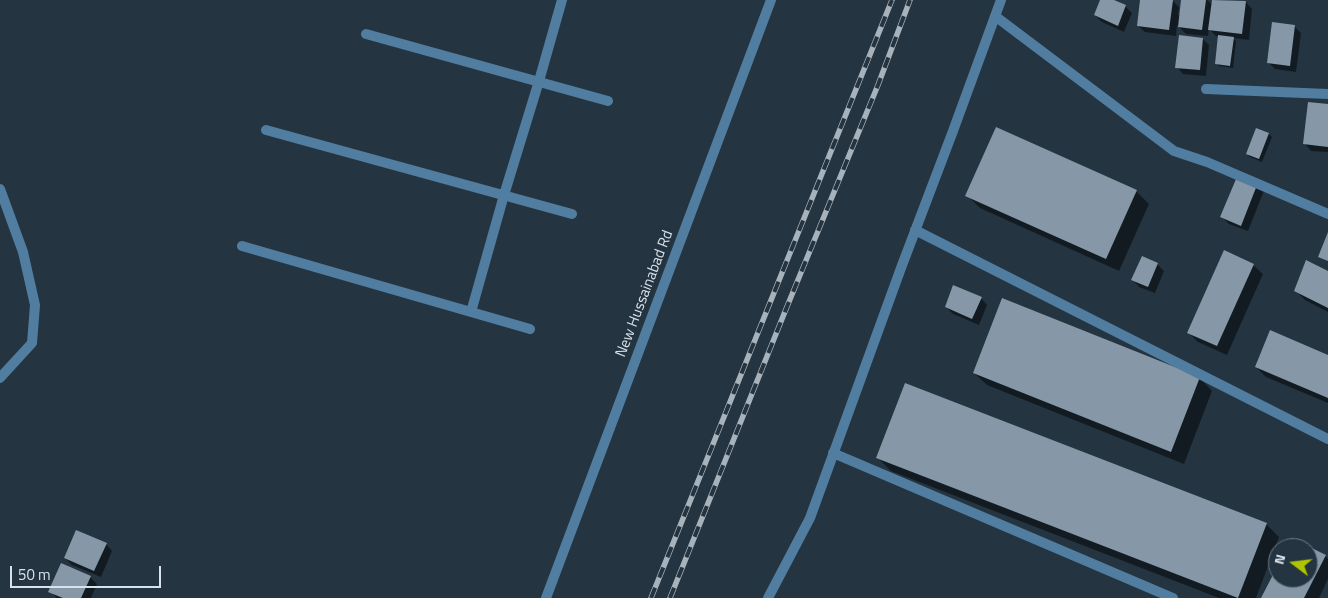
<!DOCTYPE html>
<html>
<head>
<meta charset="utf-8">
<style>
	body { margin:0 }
	#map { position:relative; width:1328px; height:598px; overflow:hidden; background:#243440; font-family:"Titillium Web",sans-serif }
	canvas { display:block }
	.north { position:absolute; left:1268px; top:538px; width:50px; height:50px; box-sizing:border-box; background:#243440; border:1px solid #6c7a84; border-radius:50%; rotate:285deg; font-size:14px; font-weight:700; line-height:20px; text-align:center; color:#d9e2ea }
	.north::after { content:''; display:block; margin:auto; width:18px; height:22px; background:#b0c501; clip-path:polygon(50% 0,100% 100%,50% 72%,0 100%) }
	.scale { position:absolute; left:10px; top:566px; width:151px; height:22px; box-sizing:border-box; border:2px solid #d9e2ea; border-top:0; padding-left:6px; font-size:15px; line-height:18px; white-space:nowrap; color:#d9e2ea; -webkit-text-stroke:4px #243440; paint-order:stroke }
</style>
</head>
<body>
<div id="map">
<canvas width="1328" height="598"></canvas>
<div class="north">N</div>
<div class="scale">50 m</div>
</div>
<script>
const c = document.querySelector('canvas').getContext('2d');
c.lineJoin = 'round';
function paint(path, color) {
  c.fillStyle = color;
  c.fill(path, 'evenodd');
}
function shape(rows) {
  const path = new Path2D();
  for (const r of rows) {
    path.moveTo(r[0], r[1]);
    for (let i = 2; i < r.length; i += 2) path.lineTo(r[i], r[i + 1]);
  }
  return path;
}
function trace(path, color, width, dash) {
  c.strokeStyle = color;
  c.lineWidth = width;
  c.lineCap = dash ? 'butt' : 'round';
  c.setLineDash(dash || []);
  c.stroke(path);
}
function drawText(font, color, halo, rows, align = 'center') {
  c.font = font + ' "Titillium Web",sans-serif';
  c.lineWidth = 5;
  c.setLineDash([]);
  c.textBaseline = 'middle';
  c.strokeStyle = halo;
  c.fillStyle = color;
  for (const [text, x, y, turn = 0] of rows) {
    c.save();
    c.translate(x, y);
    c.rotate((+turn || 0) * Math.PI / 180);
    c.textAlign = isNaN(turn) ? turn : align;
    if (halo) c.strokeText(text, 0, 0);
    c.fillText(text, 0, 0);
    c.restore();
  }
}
const shadow = shape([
	[1101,0,1111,0,1125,6,1132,13,1124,32,1102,22,1095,15],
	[1141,0,1172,0,1179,7,1178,15,1180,15,1182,0,1207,0,1213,5,1213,0,1246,2,1252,9,1249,40,1233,38,1236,41,1233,68,1219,66,1216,63,1219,37,1216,36,1209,29,1208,36,1186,34,1177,25,1176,36,1145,32,1138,26],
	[1294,26,1301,33,1296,72,1275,69,1269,63],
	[1203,39,1209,45,1206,76,1183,74,1177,67],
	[1328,105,1328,152,1311,151,1305,144],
	[1256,129,1269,134,1272,137,1262,162,1250,157,1247,154],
	[1240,173,1265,188,1248,231,1229,224,1222,217],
	[1136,191,1149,204,1119,271,980,208,967,195],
	[1157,264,1164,271,1155,293,1139,287,1133,280],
	[1253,265,1263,274,1227,355,1198,342,1188,332],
	[1328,273,1328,312,1305,300,1295,290],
	[981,298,987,305,979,325,953,314,946,307],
	[1328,357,1328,403,1266,377,1256,367],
	[974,373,1200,378,1212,391,1184,464,987,385],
	[878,458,1266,524,1279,537,1256,598,1219,598,891,471],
	[1292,540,1325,556,1328,559,1328,579,1319,598,1263,598,1278,568,1278,578,1308,578,1308,548,1288,548],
	[106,544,112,551,101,577,72,565,65,558],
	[90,577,97,584,91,598,57,598,50,591]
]);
const building = shape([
	[1100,0,1114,0,1126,5,1118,26,1094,15],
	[1140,0,1173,0,1169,30,1137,26],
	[1181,0,1206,0,1202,30,1178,27],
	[1212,0,1246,1,1242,34,1208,30],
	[1272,22,1295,25,1290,66,1267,63],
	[1179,35,1203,38,1200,70,1175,68],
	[1218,35,1234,37,1230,66,1215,64],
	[1308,102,1328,104,1328,147,1303,144],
	[996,127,1137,190,1106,259,965,196],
	[1256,128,1269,133,1259,159,1246,154],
	[1239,172,1259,180,1241,226,1220,217],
	[1328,232,1328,261,1318,257],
	[1224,250,1254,264,1217,346,1187,333],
	[1142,256,1158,263,1148,287,1131,280],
	[1306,260,1328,271,1328,308,1294,291],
	[953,285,982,297,972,319,945,307],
	[1002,298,1200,377,1171,452,973,373],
	[1270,330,1328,355,1328,398,1255,367],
	[905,383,1267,523,1238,598,876,458],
	[76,530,107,543,94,571,64,558],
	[1291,538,1326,555,1304,598,1261,598,1278,565,1278,578,1308,578,1308,548,1286,548],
	[61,563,91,576,81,598,63,598,48,592]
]);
const minor = shape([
	[995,16,1174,151,1207,162,1328,214],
	[366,34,608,101],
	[1206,89,1328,94],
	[266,130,572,214],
	[915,230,1328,439],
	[242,246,530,329],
	[471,312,504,195,539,81,562,0],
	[833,453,1173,598],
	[768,598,810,518,901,268,953,131,1001,0]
]);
const tertiary = shape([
	[0,189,23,252,35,305,32,343,0,378],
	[546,598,771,0]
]);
const rail = shape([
	[651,598,892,0],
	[670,598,784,314,878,85,910,0]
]);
const streetNames = [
	["New Hussainabad Rd",645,294,-69]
];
paint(shadow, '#0007');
paint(building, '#8698a7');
trace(minor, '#517ea0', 10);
trace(tertiary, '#517ea0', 10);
trace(rail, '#a7b2bb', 5.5);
trace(rail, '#243440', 4, [11]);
drawText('15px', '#d9e2ea', '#243440', streetNames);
</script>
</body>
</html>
